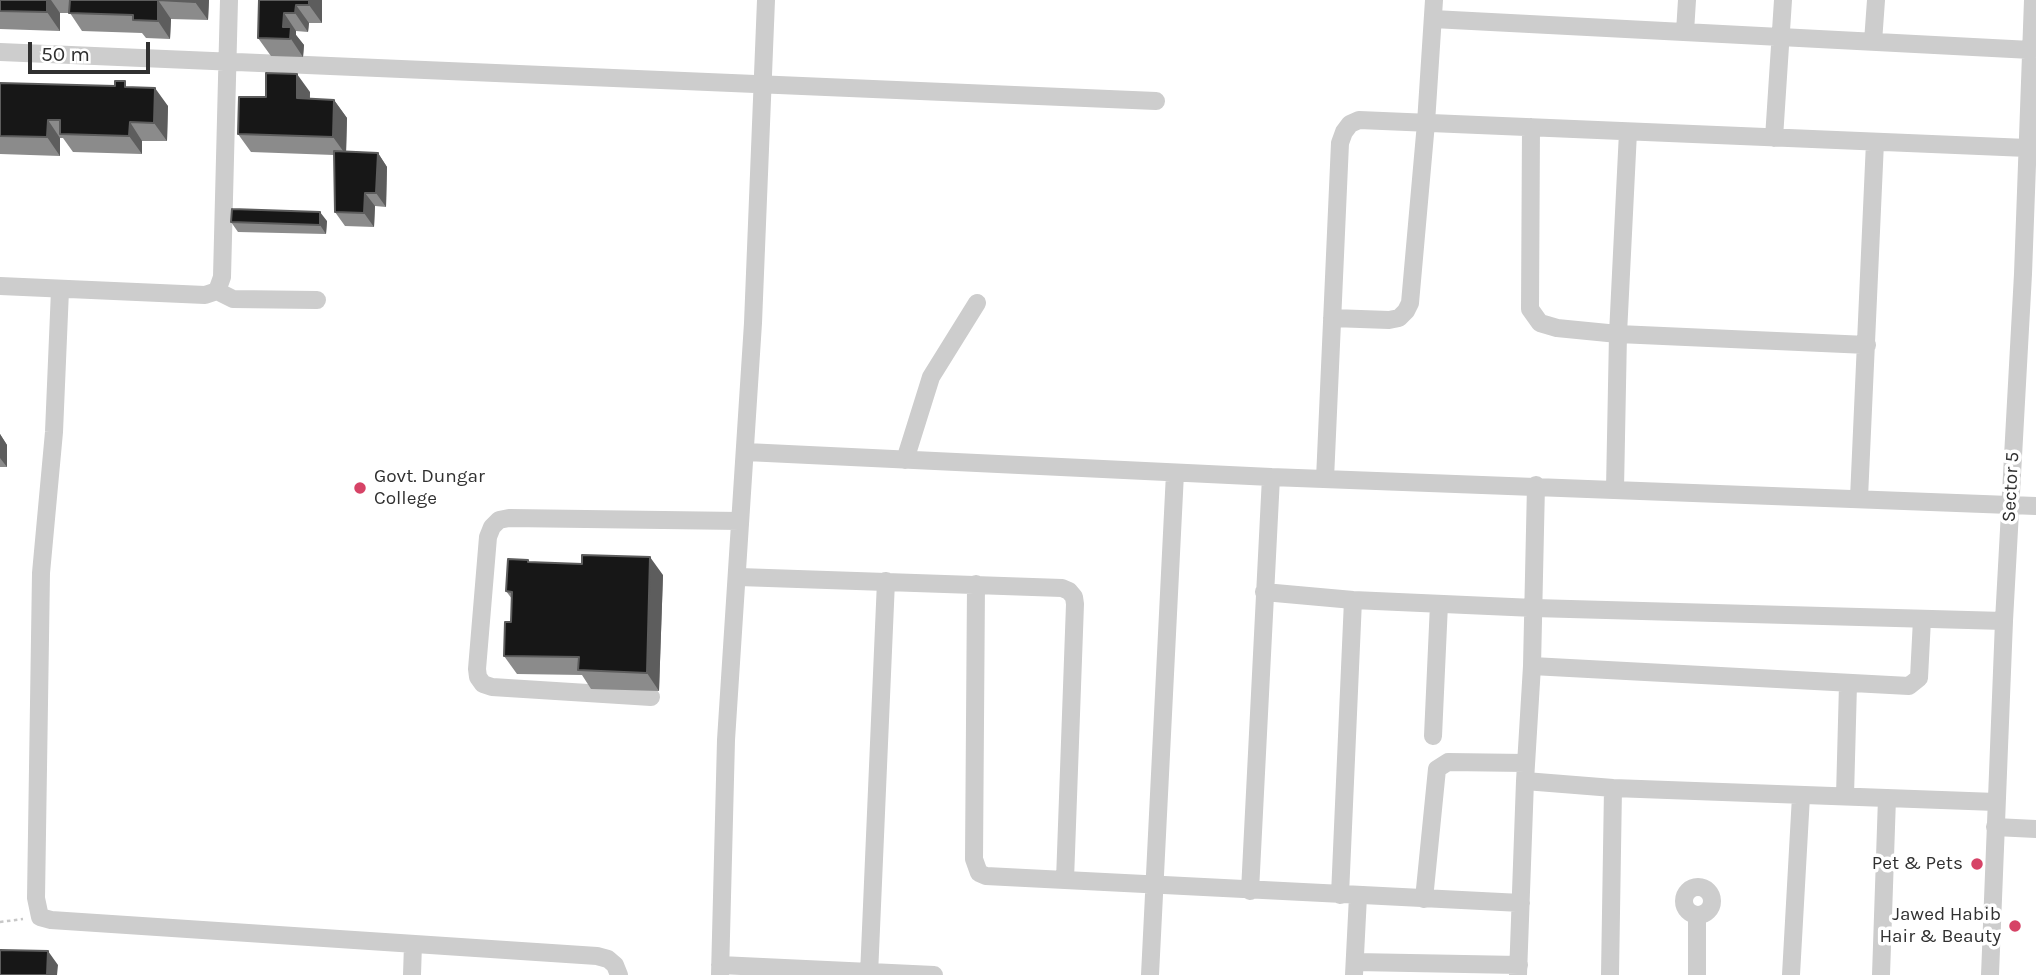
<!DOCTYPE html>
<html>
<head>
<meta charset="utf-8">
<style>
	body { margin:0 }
	#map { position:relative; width:2036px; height:975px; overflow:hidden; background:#fff; font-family:Karla,sans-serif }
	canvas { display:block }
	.scale { position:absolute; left:28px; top:42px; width:122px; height:32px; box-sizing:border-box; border:4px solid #303030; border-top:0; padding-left:9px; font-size:21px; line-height:24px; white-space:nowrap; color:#303030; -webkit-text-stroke:5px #fff; paint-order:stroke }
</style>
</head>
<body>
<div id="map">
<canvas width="2036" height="975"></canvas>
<div class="scale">50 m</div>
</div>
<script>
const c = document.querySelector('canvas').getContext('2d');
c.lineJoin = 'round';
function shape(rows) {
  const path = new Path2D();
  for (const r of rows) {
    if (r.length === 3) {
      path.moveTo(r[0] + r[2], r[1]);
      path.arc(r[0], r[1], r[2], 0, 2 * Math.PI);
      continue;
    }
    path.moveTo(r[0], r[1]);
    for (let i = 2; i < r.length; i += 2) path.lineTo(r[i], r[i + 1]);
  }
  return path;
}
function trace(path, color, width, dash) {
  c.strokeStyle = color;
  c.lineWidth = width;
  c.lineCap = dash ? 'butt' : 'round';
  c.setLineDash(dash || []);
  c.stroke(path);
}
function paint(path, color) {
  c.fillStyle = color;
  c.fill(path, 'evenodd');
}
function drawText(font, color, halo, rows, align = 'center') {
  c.font = font + ' Karla,sans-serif';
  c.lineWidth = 7;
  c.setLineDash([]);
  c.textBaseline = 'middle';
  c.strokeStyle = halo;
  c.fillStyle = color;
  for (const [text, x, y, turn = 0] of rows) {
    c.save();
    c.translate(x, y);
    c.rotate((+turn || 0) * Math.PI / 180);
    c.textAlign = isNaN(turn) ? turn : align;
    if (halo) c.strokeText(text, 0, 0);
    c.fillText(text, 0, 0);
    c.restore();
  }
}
const path = shape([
	[0,922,23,919]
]);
const minor = shape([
	[1433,19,2031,50],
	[1685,32,1687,0],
	[1873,42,1876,0],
	[0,52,1156,101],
	[1531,127,1530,309,1540,323,1557,328,1618,334,1867,345],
	[1774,138,1783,0],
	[0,286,205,295,217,291,222,277,229,0],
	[60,290,54,432,41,573,36,898,40,917,51,920,597,956,608,959,615,965,619,975],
	[217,291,233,299,317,300],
	[1332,318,1389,320,1399,318,1406,311,1410,303,1426,123,1434,0],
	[746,452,1271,477,2036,506],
	[905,460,931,377,977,303],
	[1325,479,1340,143,1344,132,1350,124,1359,120,2027,148],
	[1615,489,1618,334,1628,132],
	[1859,498,1875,142],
	[739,577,1062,588,1069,591,1074,597,1075,604,1065,880],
	[976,584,974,859,979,873,986,876,1065,880,1521,903],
	[1264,592,1353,600,1534,608,2004,621],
	[1532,666,1909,686,1919,678,1922,619],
	[651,697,492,687,483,684,478,677,477,669,488,537,492,527,499,520,509,518,740,521],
	[1433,736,1439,604],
	[1525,781,1613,788,1996,802],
	[1845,796,1848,684],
	[1995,827,2036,829],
	[1698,901,14],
	[1250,891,1271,477],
	[1340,895,1353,600],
	[1424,899,1437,769,1448,762,1526,763],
	[1355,962,1519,965],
	[720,965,934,975],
	[412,975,413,944],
	[720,975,726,740,753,323,766,0],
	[869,975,886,581],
	[1150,975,1175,473],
	[1354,975,1358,896],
	[1518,975,1525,781,1532,666,1536,485],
	[1610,975,1613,788],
	[1697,975,1697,915],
	[1791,975,1801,796],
	[1881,975,1887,798],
	[1990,975,2004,621,2023,274,2033,0]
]);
const wall = shape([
	[0,0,209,0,208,20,171,19,170,39,146,38,142,33,82,31,70,13,60,13,60,31,0,29],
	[259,0,322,0,322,23,309,23,308,32,296,31,296,35,304,45,303,57,271,56,258,38],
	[0,83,129,87,168,106,167,141,142,141,142,154,73,152,63,138,60,138,60,156,0,154],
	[310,92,310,99,334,100,347,118,346,151,378,153,387,167,386,207,375,206,374,227,345,226,335,212,334,155,251,152,238,134],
	[327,221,326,234,238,232,231,222],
	[0,434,7,445,7,467,0,467],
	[530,562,663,575,659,691,591,689,582,675,517,674,504,656,511,622,512,599,506,591]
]);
const shadedWall = shape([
	[47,0,51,0,60,13,60,31,47,12],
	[158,0,171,19,170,39,158,21],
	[195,0,209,0,208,20,195,2],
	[309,0,322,0,322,23,309,5],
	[296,5,309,23,308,32,295,13],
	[284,13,296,31,296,35,304,45,303,57,283,27],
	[297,74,310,92,309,117,297,98],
	[155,88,168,106,167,141,154,123],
	[334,100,347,118,346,155,333,137],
	[48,120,60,138,60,156,47,137],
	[130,122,142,141,142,154,129,136],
	[378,153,387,167,386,207,376,193],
	[365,193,375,206,374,227,364,213],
	[320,212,327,221,326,234,320,225],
	[0,434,7,445,7,467,0,458],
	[650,557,663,575,659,691,647,673],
	[48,951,58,965,57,975,47,975]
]);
const building = shape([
	[0,0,47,0,47,12,0,11,0,0],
	[70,0,195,0,195,2,158,0,158,21,133,20,133,15,69,13,70,0],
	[259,0,309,0,309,5,296,5,295,13,284,13,283,27,291,27,290,39,258,38,259,0],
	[266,73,297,74,297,98,334,100,333,137,238,134,239,97,266,97,266,73],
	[115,81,125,81,125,87,155,88,154,123,130,122,129,136,60,134,60,120,48,120,47,137,0,136,0,83,115,86,115,81],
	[334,151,378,153,376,193,365,193,364,213,335,212,334,151],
	[232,209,320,212,320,225,231,222,232,209],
	[582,555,650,557,647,673,578,670,579,657,504,656,505,622,511,622,512,592,506,591,508,559,528,560,528,562,582,564,582,555],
	[0,950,48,951,47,975,0,975,0,950]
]);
const markers = [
	[360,488,7,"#d64366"],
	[1977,864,7,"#d64366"],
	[2015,926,7,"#d64366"]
];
const poiNames = [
	["Govt. Dungar",374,477,"left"],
	["College",374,499,"left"],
	["Pet & Pets",1963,864],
	["Jawed Habib",2001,915],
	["Hair & Beauty",2001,937]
];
const streetNames = [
	["Sector 5",2011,487,-87]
];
trace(path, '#c7c7c7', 2.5, [3.5, 3.5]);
trace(minor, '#cdcdcd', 18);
paint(wall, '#8b8b8b');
paint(shadedWall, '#5d5d5d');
paint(building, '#171717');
trace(building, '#5d5d5d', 2);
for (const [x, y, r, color] of markers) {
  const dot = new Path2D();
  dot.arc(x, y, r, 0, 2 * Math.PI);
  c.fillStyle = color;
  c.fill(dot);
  trace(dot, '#fff', 2.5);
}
drawText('19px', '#303030', '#fff', poiNames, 'right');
drawText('19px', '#303030', '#fff', streetNames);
</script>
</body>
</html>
